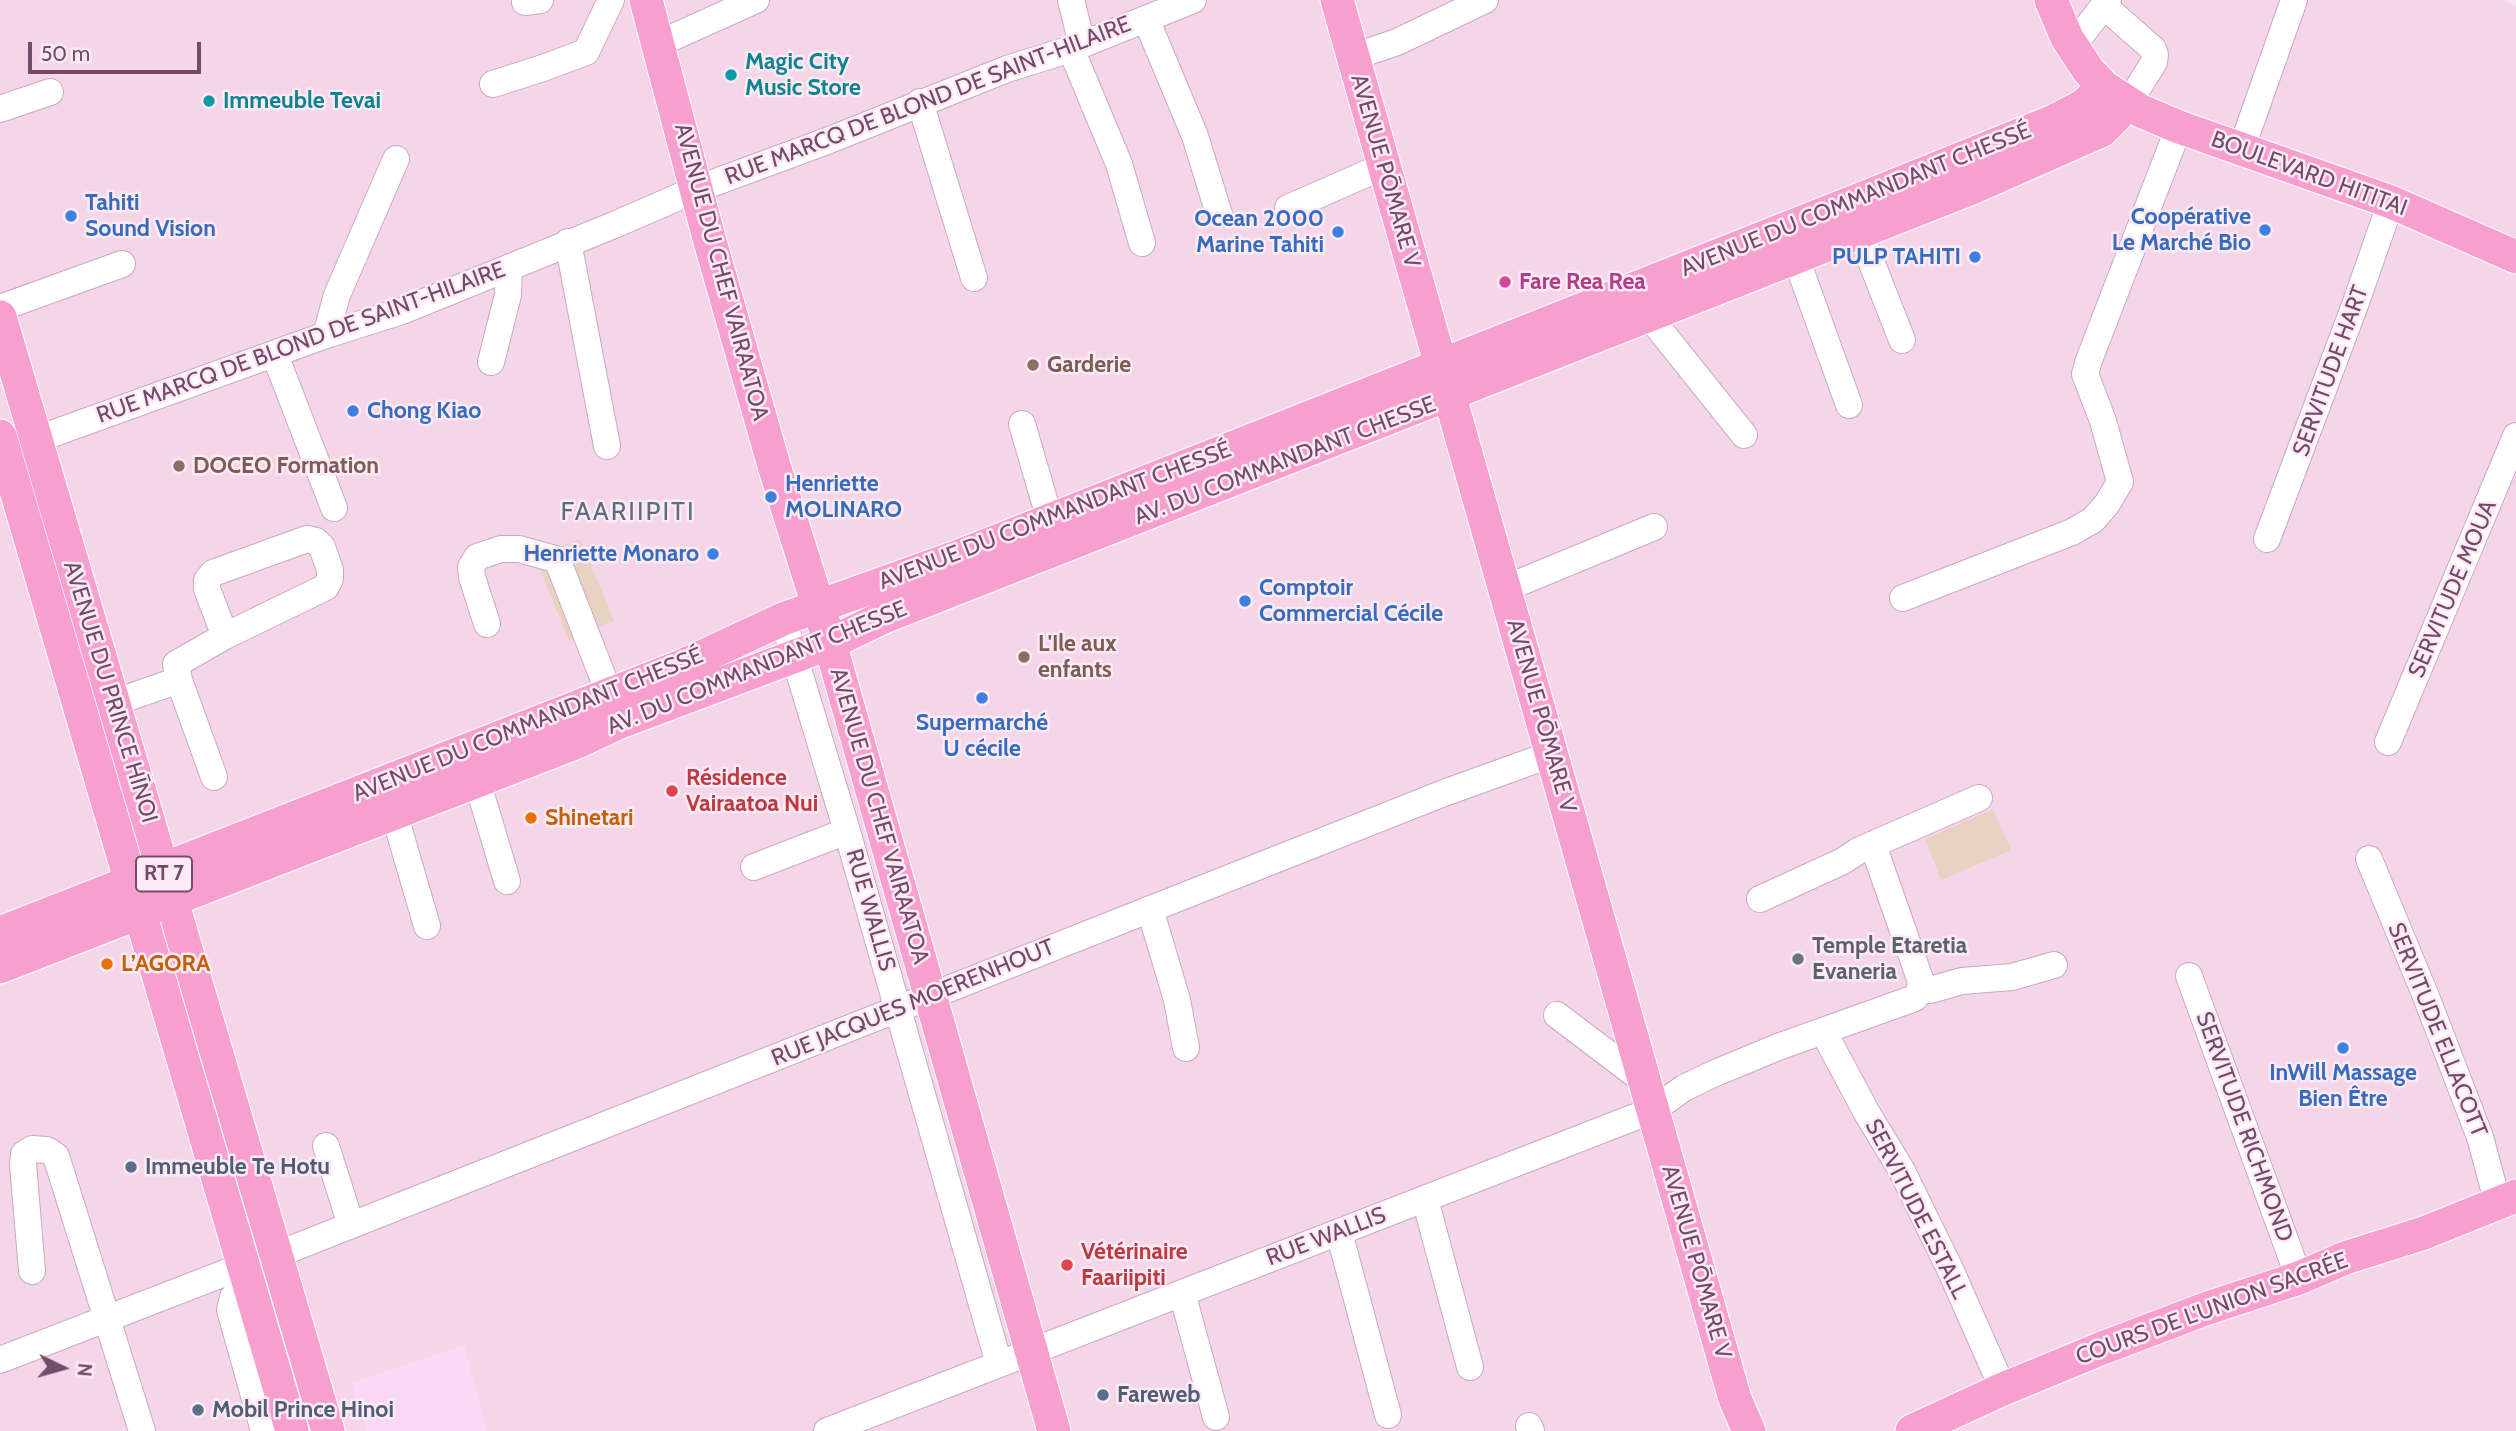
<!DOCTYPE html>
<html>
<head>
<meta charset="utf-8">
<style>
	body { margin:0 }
	#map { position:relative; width:2516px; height:1431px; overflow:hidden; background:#fbe4f1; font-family:Cabin,sans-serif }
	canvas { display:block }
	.north { position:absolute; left:28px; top:1333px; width:70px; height:70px; -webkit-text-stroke:5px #feeaf5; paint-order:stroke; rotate:95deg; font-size:19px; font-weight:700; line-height:28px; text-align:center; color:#724b6a }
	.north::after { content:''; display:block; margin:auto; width:24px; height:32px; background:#724b6a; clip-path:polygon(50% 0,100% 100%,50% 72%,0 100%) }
	.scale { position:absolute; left:28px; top:42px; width:173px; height:32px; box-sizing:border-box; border:4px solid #724b6a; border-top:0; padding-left:9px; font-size:21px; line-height:24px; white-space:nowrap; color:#724b6a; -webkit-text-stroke:5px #feeaf5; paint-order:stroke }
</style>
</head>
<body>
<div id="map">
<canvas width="2516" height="1431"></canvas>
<div class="north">N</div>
<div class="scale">50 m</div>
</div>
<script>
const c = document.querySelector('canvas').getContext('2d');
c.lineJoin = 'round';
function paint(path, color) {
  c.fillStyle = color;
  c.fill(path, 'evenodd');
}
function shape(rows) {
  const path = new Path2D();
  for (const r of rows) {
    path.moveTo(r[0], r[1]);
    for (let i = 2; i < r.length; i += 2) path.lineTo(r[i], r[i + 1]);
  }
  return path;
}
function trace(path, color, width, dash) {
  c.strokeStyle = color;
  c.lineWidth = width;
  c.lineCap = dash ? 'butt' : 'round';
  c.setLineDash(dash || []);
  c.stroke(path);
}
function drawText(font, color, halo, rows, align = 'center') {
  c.font = font + ' Cabin,sans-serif';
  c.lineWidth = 5;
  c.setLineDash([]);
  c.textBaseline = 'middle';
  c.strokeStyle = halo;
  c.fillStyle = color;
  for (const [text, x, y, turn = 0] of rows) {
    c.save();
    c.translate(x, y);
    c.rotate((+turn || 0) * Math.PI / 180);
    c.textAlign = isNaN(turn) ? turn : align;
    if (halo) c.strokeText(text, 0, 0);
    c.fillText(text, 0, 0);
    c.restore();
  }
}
const residential = shape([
	[0,0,2504,0,2516,6,2516,1431,0,1431]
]);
const commercial = shape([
	[464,1345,487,1431,366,1431,351,1383]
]);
const green = shape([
	[580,539,614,621,569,641,535,557],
	[1993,809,2011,850,1941,880,1925,839]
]);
const minor = shape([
	[1071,0,1082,44],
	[525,2,540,0],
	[2104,6,2153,49,2155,55,2154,62,2128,104],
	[1146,19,1195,136,1219,214],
	[658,44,756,0],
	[2072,47,2108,0],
	[1071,49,1119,164,1142,243],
	[1353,57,1397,42,1485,0],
	[493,84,543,68,586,52,611,0],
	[920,102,974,278],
	[0,109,50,92],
	[2241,150,2294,0],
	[1288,208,1384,166],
	[1860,233,1902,340],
	[568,242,607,446],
	[1796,258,1849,405],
	[0,308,122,264],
	[1648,315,1744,435],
	[326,335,337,295,396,159],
	[275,355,334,508],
	[491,362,508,295,509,268],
	[1022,424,1050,520],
	[35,440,326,335,402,311,614,225,697,189,827,141,1007,69,1071,49,1193,0],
	[2267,539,2355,305,2391,202],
	[1504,589,1654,527],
	[1903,598,2072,532,2093,520,2107,504,2120,482,2103,421,2085,374,2089,360,2179,127],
	[783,619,847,831,999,1364],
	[487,624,472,577,471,567,477,557,501,549,519,549,555,559,559,564,616,711],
	[113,703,179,680],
	[2388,742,2516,436],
	[214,777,179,680,176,664,225,636,326,587,330,579,330,570,322,547,316,541,307,539,213,573,207,580,207,589,225,636],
	[477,781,507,881],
	[394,813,427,926],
	[2369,859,2425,994,2480,1137,2498,1204],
	[754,867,847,831],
	[1760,899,1843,861,1858,851,1979,798],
	[1150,909,1177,1000,1186,1048],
	[2189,976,2299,1278],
	[1921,989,1930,990,1962,981,2012,977,2054,965],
	[1557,1015,1644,1081],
	[1823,1031,1868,1115,1901,1169,1950,1269,2003,1389],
	[326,1146,351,1225],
	[1425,1199,1470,1367],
	[1339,1232,1388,1415],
	[276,1255,1444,793,1552,754],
	[32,1271,23,1164,24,1154,32,1149,47,1150,56,1156,142,1431],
	[249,1284,233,1297,230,1310,264,1431],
	[1182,1293,1216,1417],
	[0,1360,243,1266],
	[1529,1426,1531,1431],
	[827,1431,1653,1110,1684,1088,1713,1074,1778,1047,1915,998,1921,989,1920,979,1873,845]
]);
const major = shape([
	[646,0,709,238,775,469,830,643,1054,1431],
	[1337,0,1735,1399,1749,1431],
	[2051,0,2067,38,2088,70,2104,87,2141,111,2179,127,2391,202,2516,257],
	[0,317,328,1431],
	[0,436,292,1431],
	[0,933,610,694,684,665,783,619,959,556,1873,194,2054,121,2083,106,2104,87],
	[0,967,575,743,620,722,830,643,884,617,1972,188,2101,131,2128,104],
	[1912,1431,2003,1389,2100,1349,2205,1309,2299,1278,2345,1258,2424,1233,2516,1196]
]);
const markers = [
	[731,75,7,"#0f9aa8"],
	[209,101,7,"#0f9aa8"],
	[71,216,7,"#3f7fe0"],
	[2265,230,7,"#3f7fe0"],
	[1338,232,7,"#3f7fe0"],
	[1975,257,7,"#3f7fe0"],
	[1505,282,7,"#d1479c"],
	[1033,365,7,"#8d6e63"],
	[353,411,7,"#3f7fe0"],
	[179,466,7,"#8d6e63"],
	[771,497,7,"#3f7fe0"],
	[713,554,7,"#3f7fe0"],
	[1245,601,7,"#3f7fe0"],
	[1024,657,7,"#8d6e63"],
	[982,698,7,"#3f7fe0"],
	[672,791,7,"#e0444e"],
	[531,818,7,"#e8710a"],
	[1798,959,7,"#6b7280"],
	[107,964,7,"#e8710a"],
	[2343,1048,7,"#3f7fe0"],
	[131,1167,7,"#5c6f8a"],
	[1067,1265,7,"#e0444e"],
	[1103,1395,7,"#5c6f8a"],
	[198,1410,7,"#5c6f8a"]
];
const shields = [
	[164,874,56]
];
const shieldNames = [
	["RT 7",164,874]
];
const cultureNames = [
	["Magic City",745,62],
	["Music Store",745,88],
	["Immeuble Tevai",223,101]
];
const streetNames = [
	["RUE MARCQ DE BLOND DE SAINT-HILAIRE",928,101,-21],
	["AVENUE PŌMARE V",1385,171,74],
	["BOULEVARD HITITAI",2309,174,20],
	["AVENUE DU COMMANDANT CHESSÉ",1856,200,-22],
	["AVENUE DU CHEF VAIRAATOA",721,272,75],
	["RUE MARCQ DE BLOND DE SAINT-HILAIRE",301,343,-20],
	["SERVITUDE HART",2331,371,-70],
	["AV. DU COMMANDANT CHESSE",1285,461,-21],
	["AVENUE DU COMMANDANT CHESSÉ",1055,516,-21],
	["SERVITUDE MOUA",2453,589,-67],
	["AV. DU COMMANDANT CHESSE",757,668,-22],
	["AVENUE DU PRINCE HĪNOI",110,692,73],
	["AVENUE PŌMARE V",1541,716,74],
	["AVENUE DU COMMANDANT CHESSÉ",528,725,-22],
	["AVENUE DU CHEF VAIRAATOA",879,816,74],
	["RUE WALLIS",870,910,74],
	["RUE JACQUES MOERENHOUT",913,1003,-22],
	["SERVITUDE ELLACOTT",2437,1030,68],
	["SERVITUDE RICHMOND",2244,1127,70],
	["SERVITUDE ESTALL",1916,1209,63],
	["RUE WALLIS",1326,1237,-21],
	["AVENUE PŌMARE V",1696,1262,74],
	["COURS DE L'UNION SACRÉE",2212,1309,-20]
];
const shopNames = [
	["Tahiti",85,203],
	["Sound Vision",85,229],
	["Coopérative",2251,217,"right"],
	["Le Marché Bio",2251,243,"right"],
	["Ocean 2000",1324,219,"right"],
	["Marine Tahiti",1324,245,"right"],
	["PULP TAHITI",1961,257,"right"],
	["Chong Kiao",367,411],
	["Henriette",785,484],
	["MOLINARO",785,510],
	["Henriette Monaro",699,554,"right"],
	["Comptoir",1259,588],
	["Commercial Cécile",1259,614],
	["Supermarché",982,723,"center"],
	["U cécile",982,749,"center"],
	["InWill Massage",2343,1073,"center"],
	["Bien Être",2343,1099,"center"]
];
const hotelNames = [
	["Fare Rea Rea",1519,282]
];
const educationNames = [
	["Garderie",1047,365],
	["DOCEO Formation",193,466],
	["L'Ile aux",1038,644],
	["enfants",1038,670]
];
const healthNames = [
	["Résidence",686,778],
	["Vairaatoa Nui",686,804],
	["Vétérinaire",1081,1252],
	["Faariipiti",1081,1278]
];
const foodNames = [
	["Shinetari",545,818],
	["L’AGORA",121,964]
];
const worshipNames = [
	["Temple Etaretia",1812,946],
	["Evaneria",1812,972]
];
const serviceNames = [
	["Immeuble Te Hotu",145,1167],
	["Fareweb",1117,1395],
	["Mobil Prince Hinoi",212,1410]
];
const quarterNames = [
	["FAARIIPITI",628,512]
];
paint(residential, '#f4d6e8');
paint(commercial, '#fbd8f6');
paint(green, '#e8d3c3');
trace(minor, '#c9a9c0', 28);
trace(major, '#fff', 35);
trace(minor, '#fff', 26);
trace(major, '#f79fce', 33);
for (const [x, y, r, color] of markers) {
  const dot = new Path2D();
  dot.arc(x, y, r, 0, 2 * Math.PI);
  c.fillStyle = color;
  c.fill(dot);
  trace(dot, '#feeaf5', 2.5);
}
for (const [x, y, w] of shields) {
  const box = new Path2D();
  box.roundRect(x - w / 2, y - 17.5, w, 35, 5);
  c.fillStyle = '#feeaf5';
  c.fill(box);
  trace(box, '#724b6a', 2);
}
drawText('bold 21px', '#724b6a', null, shieldNames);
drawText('bold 23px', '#0d838f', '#feeaf5', cultureNames, 'left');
drawText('23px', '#724b6a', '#feeaf5', streetNames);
drawText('bold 23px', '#366cbe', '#feeaf5', shopNames, 'left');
drawText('bold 23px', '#b23c85', '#feeaf5', hotelNames, 'left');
drawText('bold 23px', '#785e54', '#feeaf5', educationNames, 'left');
drawText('bold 23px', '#be3a42', '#feeaf5', healthNames, 'left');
drawText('bold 23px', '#c56008', '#feeaf5', foodNames, 'left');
drawText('bold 23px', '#5b616d', '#feeaf5', worshipNames, 'left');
drawText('bold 23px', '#4e5e75', '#feeaf5', serviceNames, 'left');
c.letterSpacing = '2px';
drawText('26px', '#5a6e81', '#feeaf5', quarterNames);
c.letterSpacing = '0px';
</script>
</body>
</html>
